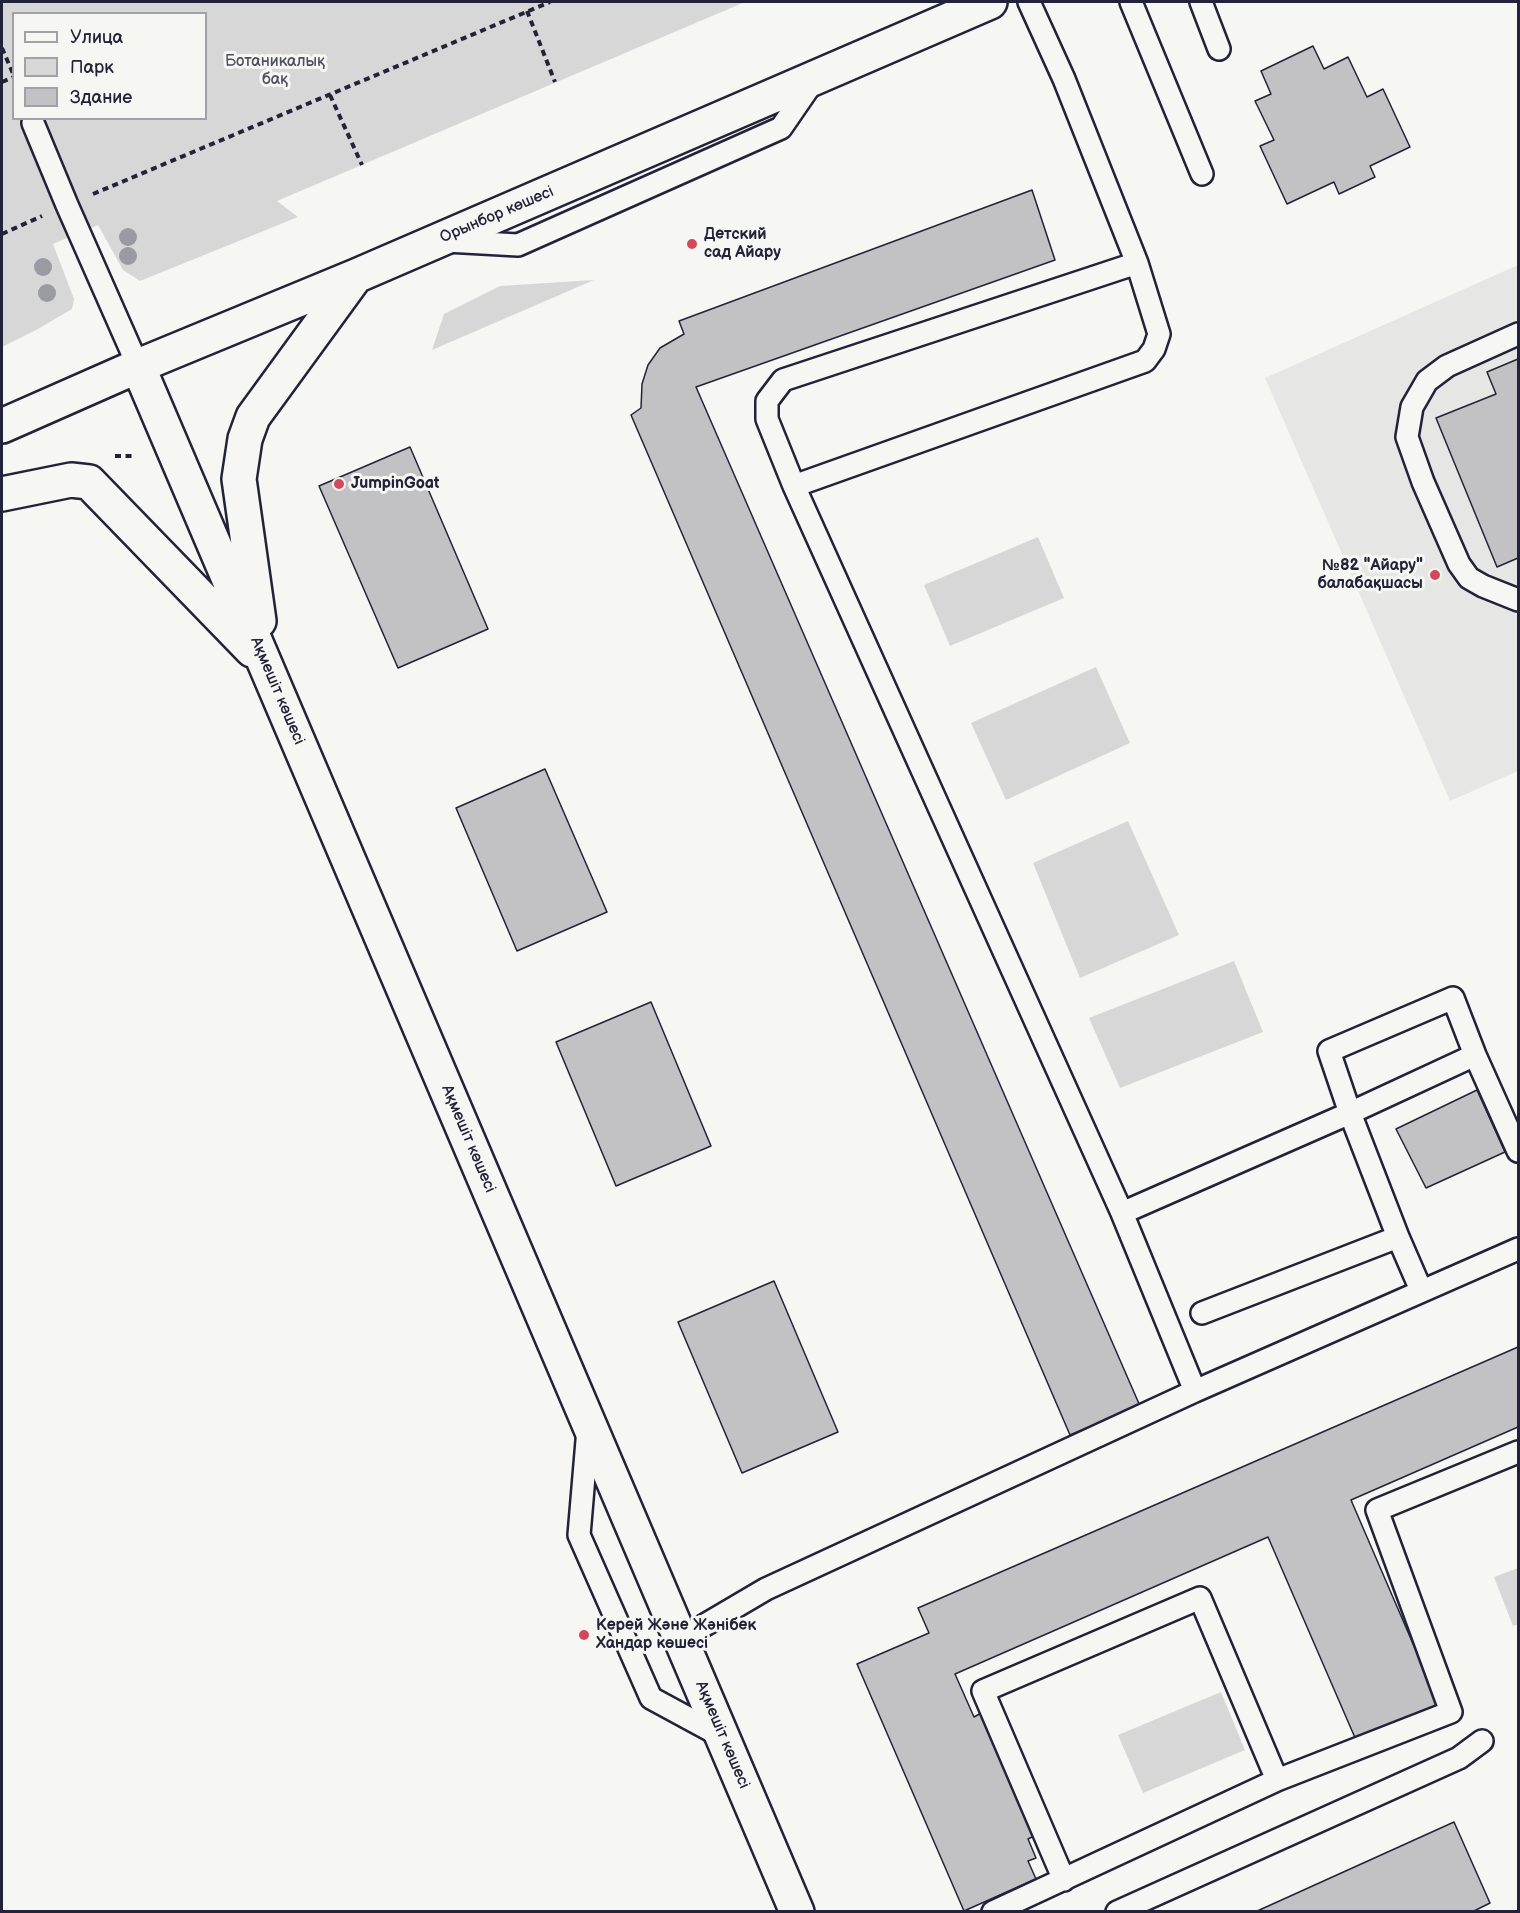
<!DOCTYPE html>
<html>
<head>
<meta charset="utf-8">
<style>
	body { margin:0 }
	#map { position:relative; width:1520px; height:1913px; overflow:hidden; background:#f6f6f2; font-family:"Balsamiq Sans",sans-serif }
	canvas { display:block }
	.frame { position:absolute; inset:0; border:3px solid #22223b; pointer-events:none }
	.legend { position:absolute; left:12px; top:12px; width:195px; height:108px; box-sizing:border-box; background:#f6f6f2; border:2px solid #a1a1a9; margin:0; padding:8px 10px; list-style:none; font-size:18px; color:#22223b }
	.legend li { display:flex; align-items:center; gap:12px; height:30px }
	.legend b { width:30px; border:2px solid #a1a1a9 }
</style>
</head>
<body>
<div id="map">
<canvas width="1520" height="1913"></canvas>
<div class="frame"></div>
<ul class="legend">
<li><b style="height:8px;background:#f6f6f2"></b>Улица</li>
<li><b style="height:16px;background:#d7d7d7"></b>Парк</li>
<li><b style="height:16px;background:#c2c2c4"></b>Здание</li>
</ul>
</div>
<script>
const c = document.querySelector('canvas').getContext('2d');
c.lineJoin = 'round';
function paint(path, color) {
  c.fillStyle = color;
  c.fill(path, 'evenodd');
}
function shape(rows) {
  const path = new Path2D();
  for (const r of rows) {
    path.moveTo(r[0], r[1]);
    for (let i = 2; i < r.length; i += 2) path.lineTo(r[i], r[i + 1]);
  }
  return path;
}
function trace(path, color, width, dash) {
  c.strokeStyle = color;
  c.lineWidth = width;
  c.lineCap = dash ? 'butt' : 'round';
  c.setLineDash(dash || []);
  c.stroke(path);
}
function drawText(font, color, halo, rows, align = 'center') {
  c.font = font + ' "Balsamiq Sans",sans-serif';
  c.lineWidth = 6;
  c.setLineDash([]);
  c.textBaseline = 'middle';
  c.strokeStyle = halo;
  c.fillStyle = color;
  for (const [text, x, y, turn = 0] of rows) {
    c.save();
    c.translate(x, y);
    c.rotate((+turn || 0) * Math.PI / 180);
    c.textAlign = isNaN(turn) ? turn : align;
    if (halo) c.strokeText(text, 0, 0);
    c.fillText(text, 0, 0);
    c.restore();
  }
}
const built = shape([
	[1518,265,1518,771,1450,801,1265,378]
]);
const green = shape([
	[2,2,745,2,277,201,298,217,140,281,123,270,98,225,53,244,74,299,72,309,36,330,2,347],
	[14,14,206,14,206,118,14,118],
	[594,280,432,350,444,314,500,286],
	[1038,537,1064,598,950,646,924,585],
	[1096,667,1130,743,1006,800,971,723],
	[1128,821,1179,935,1080,978,1033,863],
	[1234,961,1263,1032,1120,1088,1089,1018],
	[1518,1568,1518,1624,1513,1626,1494,1577],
	[1221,1692,1245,1750,1143,1793,1118,1735]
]);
const building = shape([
	[1313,46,1324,69,1348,57,1367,97,1383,89,1410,147,1370,166,1375,177,1339,194,1334,182,1287,204,1260,146,1274,140,1255,101,1271,94,1261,71,1313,46],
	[1032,190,1055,260,696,387,1140,1406,1070,1435,631,415,641,408,642,384,648,365,660,348,684,334,679,321,1032,190],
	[1518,359,1518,558,1497,567,1436,418,1496,394,1487,372,1518,359],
	[410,447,488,629,398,668,319,486,410,447],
	[545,769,607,912,517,951,456,808,545,769],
	[651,1002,711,1146,616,1186,556,1042,651,1002],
	[1477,1090,1505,1152,1426,1188,1396,1129,1477,1090],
	[774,1281,838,1432,742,1473,678,1322,774,1281],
	[1518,1347,1518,1427,1351,1500,1439,1704,1356,1740,1268,1537,955,1674,974,1717,983,1712,1036,1835,1028,1839,1036,1858,1028,1861,1036,1879,964,1911,857,1664,929,1633,918,1608,1518,1347],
	[1454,1822,1490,1903,1472,1912,1255,1912,1454,1822]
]);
const path = shape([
	[527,11,555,82],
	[2,48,14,76],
	[2,82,14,77],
	[330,95,362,165],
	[93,194,550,2],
	[2,234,42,216],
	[115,456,132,456]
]);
const lane = shape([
	[1131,2,1202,174],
	[1201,2,1219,49],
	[33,123,67,205,138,366],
	[446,241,518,245,781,128,814,80],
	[1518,334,1447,366,1427,381,1412,407,1407,437,1423,482,1459,564,1469,578,1483,586,1518,600],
	[794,486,767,419,767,401,783,380,1137,263],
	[1122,1213,1350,1113,1475,1055,1518,1151],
	[1421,1290,1398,1237,1350,1113,1329,1051,1453,998,1475,1055],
	[1202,1313,1398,1237],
	[1195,1391,1518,1249],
	[588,1429,579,1535,651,1698,723,1737],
	[681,1639,766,1589,1195,1391,1122,1213,794,486,1145,361,1154,349,1159,334,1137,263,1064,79,1029,2],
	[1064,1880,983,1691,1200,1598,1277,1780,1451,1712,1377,1510,1518,1452],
	[993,1912,1277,1780],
	[1117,1912,1459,1758,1482,1741]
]);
const secondary = shape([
	[138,366,797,1912],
	[2,426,138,366,356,276,990,2],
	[2,494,71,480,89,482,252,650],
	[259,621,239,479,245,439,253,417,355,277]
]);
const trees = [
	[128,237],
	[128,256],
	[43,267],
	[47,293]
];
const markers = [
	[692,244,6,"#d1495b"],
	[339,484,6,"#d1495b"],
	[1435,575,6,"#d1495b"],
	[584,1635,6,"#d1495b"]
];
const parkNames = [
	["Ботаникалық",275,62],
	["бақ",275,80]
];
const streetNames = [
	["Орынбор көшесі",497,215,-23],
	["Ақмешіт көшесі",277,691,67],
	["Ақмешіт көшесі",468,1139,67],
	["Ақмешіт көшесі",722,1735,67]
];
const poiNames = [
	["Детский",704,235],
	["сад Айару",704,253],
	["JumpinGoat",351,484],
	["№82 \"Айару\"",1423,566,"right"],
	["балабақшасы",1423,584,"right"],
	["Керей Және Жәнібек",596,1626],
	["Хандар көшесі",596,1644]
];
paint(built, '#e6e6e4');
paint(green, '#d7d7d7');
paint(building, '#c2c2c4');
trace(building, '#22223b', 1.5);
trace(lane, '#22223b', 26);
trace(secondary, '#22223b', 38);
trace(path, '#22223b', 4, [6, 4.5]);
trace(lane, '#f6f6f2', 21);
trace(secondary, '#f6f6f2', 33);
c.fillStyle = '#9a9aa3';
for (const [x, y] of trees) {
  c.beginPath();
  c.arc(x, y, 9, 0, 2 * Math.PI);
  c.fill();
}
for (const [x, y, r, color] of markers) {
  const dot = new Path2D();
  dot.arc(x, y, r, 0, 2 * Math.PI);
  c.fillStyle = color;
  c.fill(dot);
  trace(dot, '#f6f6f2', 2);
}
drawText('16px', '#4f4f62', '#f6f6f2', parkNames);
drawText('16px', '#22223b', '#f6f6f2', streetNames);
drawText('bold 16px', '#22223b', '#f6f6f2', poiNames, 'left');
</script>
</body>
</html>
